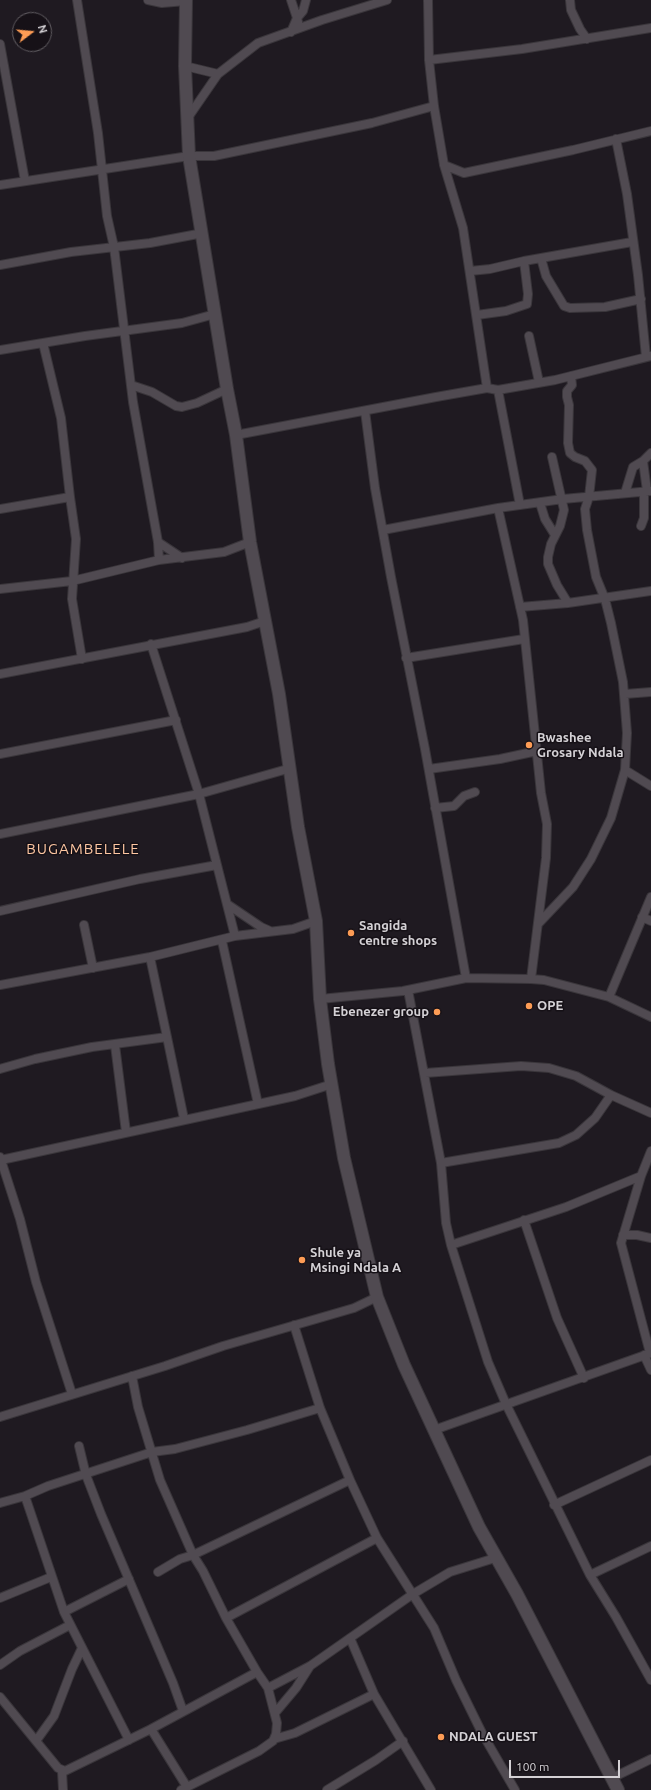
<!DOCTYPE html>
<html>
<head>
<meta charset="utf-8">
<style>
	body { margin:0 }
	#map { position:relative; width:651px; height:1790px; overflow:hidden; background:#1f1a21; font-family:Ubuntu,sans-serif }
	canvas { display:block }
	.north { position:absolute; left:12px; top:12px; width:40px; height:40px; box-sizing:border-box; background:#161117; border:1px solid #625e63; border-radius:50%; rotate:74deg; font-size:11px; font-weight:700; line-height:16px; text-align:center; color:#d4d1d5 }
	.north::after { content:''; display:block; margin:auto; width:14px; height:18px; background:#fd9c55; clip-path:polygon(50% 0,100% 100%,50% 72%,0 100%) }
	.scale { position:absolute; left:509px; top:1760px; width:111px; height:18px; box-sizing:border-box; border:2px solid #d4d1d5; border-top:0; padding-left:5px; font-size:12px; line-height:14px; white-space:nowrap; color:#d4d1d5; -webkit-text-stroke:3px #161117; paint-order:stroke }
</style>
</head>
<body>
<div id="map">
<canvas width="651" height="1790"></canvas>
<div class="north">N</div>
<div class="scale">100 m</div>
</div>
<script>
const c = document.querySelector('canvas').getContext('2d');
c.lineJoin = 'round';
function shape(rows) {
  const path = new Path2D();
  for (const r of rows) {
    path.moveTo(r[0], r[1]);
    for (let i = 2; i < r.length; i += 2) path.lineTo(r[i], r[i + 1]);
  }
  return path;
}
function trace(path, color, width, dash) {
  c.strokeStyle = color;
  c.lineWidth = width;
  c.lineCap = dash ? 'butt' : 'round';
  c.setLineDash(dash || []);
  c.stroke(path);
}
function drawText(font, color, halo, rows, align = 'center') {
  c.font = font + ' Ubuntu,sans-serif';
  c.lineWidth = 3;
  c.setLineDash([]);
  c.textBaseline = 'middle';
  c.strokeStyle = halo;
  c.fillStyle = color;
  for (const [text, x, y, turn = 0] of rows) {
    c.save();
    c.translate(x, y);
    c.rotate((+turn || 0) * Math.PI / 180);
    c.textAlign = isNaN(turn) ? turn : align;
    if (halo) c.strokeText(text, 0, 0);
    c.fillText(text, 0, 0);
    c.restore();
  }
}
const street = shape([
	[77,0,98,133,107,216,114,247,133,402,158,542,159,560],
	[148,0,162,3,186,1],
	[428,0,429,60,434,106,444,165,463,228,487,388],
	[570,0,571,10,580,29,587,39],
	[298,22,297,18,303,11,306,0],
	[291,32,297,18,291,0],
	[0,44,25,181],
	[429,60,522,49,651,28],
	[185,66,218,74],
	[187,119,218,74,258,43,322,20,387,0],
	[616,139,627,194,638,275,646,357],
	[444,165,464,173,573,150,651,131],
	[0,185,189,156,214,156,372,123,434,106],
	[541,258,546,276,564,306,570,308,605,307,641,299],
	[0,265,71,252,150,243,203,233],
	[470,271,490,269,524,261,632,242],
	[477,315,506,311,527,304,528,294,524,261],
	[529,336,539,382],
	[43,343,61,418,70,497],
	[0,350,85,336,182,323,215,314],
	[131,385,152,392,176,406,182,407,197,403,227,389],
	[498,390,520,505],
	[365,411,375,488,391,577,425,749,466,978],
	[236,435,436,397,487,388,498,390,555,380,651,356],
	[552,457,564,510,560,526,551,544,548,557,548,564,557,585,568,603],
	[647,491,643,461,651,453],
	[625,493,633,467,643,461],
	[540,503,545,519,555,535],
	[498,508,523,620,541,793,547,824,546,858,531,979],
	[0,509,70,497,76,539,72,599,82,659],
	[641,526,644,518,644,492],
	[383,530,498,508,563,499,651,491],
	[158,542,182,558],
	[0,589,72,581,159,560,224,552,250,542],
	[520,607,568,603,651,591],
	[151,644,199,794,235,936],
	[406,658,524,639],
	[0,674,247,627,265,621],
	[625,694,651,692],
	[0,754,176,720],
	[429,769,500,759,537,751],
	[625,770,651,786],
	[435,808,454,806,464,796,475,792],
	[0,834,199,794,291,768],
	[227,904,261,927,270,931],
	[0,911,140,879,217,865],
	[642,917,651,921],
	[538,924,573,887,591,859,611,818,625,770,627,733,623,682,611,623,605,599,596,577,587,530,585,509,589,497,592,470,585,461,575,457,570,453,568,443,569,405,567,397,567,391,572,385,571,376],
	[84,925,93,968],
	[222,941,258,1104],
	[0,985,150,957,235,936,293,929,316,921],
	[408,990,441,1163,446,1223,451,1245,488,1362,506,1404,590,1575,616,1617,651,1680],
	[609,997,651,897],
	[320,999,403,991,466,978,531,979,544,980,609,997,651,1017],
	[167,1037,184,1119],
	[115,1045,126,1132],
	[0,1069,35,1059,92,1047,167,1037,150,957],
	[425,1073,521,1066,549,1068,576,1076,611,1095,651,1113],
	[0,1157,20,1219,36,1282,72,1394],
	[1,1160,295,1096,332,1084],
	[441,1163,559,1143,576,1135,595,1118,611,1095],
	[524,1220,557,1318,584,1378],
	[623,1235,637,1235,651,1238],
	[451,1245,566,1207,641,1176],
	[294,1325,320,1408,350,1480,377,1538,434,1628,456,1680,482,1733,515,1790],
	[650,1353,621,1243,641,1176,651,1151],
	[644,1355,651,1370],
	[132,1376,138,1407,160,1480,193,1555,203,1571,226,1618,257,1672,268,1688,277,1723,276,1734,273,1741,259,1751,181,1790],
	[0,1417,165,1366,223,1346,354,1308,377,1297],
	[434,1430,651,1353],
	[79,1446,86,1475,101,1514,173,1683,183,1711],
	[25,1496,64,1612,129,1740],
	[0,1503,25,1496,48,1486,152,1452,175,1449,247,1430,320,1408],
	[554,1505,651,1460],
	[158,1572,180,1559,193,1555,350,1480],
	[590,1575,651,1546],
	[0,1598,51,1577],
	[64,1612,129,1579],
	[226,1618,377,1538],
	[350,1638,374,1694,431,1790],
	[0,1665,20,1651,70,1625],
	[268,1688,310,1666,413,1594,450,1572,495,1558],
	[0,1697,58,1768,65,1771,151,1729,257,1672],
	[275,1713,296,1688,310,1666],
	[151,1729,187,1787],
	[274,1739,295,1733,374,1694],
	[36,1741,54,1716,72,1669,82,1648],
	[62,1771,63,1790],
	[612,1778,651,1759],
	[327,1790,376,1760,403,1741]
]);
const secondary = shape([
	[186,0,185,66,189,156,227,389,236,435,250,542,279,694,298,827,316,921,320,999,328,1064,344,1158,377,1297,404,1365,479,1527,517,1594,618,1790]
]);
const markers = [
	[529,745,4,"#fd9c55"],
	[351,933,4,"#fd9c55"],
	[529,1006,4,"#fd9c55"],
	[437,1012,4,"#fd9c55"],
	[302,1260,4,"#fd9c55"],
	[441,1737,4,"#fd9c55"]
];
const poiNames = [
	["Bwashee",537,738],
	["Grosary Ndala",537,753],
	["Sangida",359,926],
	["centre shops",359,941],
	["OPE",537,1006],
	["Ebenezer group",429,1012,"right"],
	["Shule ya",310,1253],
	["Msingi Ndala A",310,1268],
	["NDALA GUEST",449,1737]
];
const quarterNames = [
	["BUGAMBELELE",83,849]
];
trace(street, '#3a363b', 10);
trace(secondary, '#3a363b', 14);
trace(street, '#504a51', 8);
trace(secondary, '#504a51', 12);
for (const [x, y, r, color] of markers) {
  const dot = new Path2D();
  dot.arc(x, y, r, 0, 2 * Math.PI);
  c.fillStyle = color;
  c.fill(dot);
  trace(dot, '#161117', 1.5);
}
drawText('bold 13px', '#d4d1d5', '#161117', poiNames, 'left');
c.letterSpacing = '1px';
drawText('15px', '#fec7a2', '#161117', quarterNames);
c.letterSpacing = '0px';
</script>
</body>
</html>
